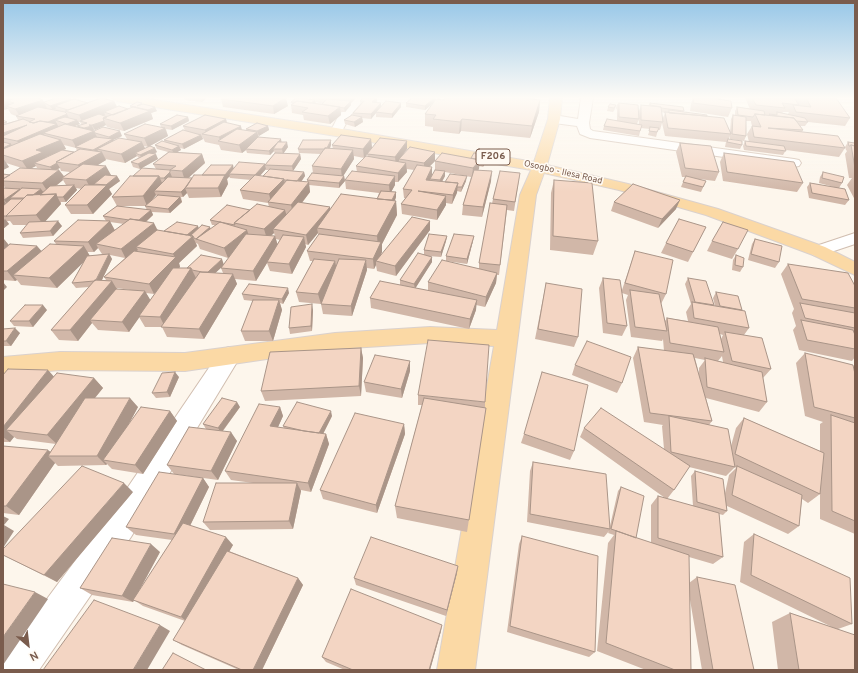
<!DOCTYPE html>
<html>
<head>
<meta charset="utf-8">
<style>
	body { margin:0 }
	#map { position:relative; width:858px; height:673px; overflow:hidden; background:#fdf6ec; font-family:Overpass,sans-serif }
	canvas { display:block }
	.frame { position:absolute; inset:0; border:4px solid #7a5c4d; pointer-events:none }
	.north { position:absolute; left:8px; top:625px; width:40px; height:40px; -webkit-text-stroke:3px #fffaf3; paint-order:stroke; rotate:152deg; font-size:11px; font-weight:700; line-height:16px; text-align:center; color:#7a5c4d }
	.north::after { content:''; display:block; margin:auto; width:14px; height:18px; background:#7a5c4d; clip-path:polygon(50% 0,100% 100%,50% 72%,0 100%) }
</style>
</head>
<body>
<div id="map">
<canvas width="858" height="673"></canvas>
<div class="frame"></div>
<div class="north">N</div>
</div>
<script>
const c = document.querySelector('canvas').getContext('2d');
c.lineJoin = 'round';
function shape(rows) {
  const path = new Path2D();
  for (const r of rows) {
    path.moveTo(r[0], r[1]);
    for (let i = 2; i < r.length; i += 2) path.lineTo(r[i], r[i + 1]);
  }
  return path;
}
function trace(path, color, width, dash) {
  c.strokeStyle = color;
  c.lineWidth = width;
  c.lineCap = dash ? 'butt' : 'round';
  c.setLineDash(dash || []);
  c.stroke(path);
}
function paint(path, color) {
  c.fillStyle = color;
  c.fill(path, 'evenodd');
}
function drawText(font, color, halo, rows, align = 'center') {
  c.font = font + ' Overpass,sans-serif';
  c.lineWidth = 3.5;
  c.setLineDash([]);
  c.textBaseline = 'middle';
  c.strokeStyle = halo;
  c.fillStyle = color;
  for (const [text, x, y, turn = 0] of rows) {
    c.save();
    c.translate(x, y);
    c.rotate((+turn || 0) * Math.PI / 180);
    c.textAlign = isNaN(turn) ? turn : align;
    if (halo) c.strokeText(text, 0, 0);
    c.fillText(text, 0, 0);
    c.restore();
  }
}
const minor = shape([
	[354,98,365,98,350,116,340,135,332,135,330,132,339,115,354,98],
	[581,98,593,98,589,123,590,129,593,131,794,159,799,160,801,163,799,166,794,167,590,138,580,134,577,126,554,123,548,119,554,115,578,119,581,98],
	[855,233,855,244,819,256,813,255,810,251,813,247,855,233],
	[229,347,237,350,240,356,237,362,131,537,39,670,3,670,4,657,109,515,221,350,229,347]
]);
const major = shape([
	[112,98,141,98,336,128,534,162,548,119,550,98,562,98,560,119,547,165,628,184,718,209,825,247,855,262,855,275,813,255,706,215,619,190,544,173,536,195,475,670,437,670,494,346,430,343,335,349,185,371,60,370,3,375,3,357,60,352,185,353,335,333,430,327,497,330,520,195,531,170,336,136,117,101,112,98]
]);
const wall = shape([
	[3,98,44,102,72,100,88,103,114,101,117,107,128,109,131,108,130,106,143,104,157,111,151,113,153,119,124,131,107,127,106,125,95,130,93,129,94,130,93,130,94,131,122,136,113,140,114,140,127,139,124,134,161,127,160,124,188,117,189,121,172,130,166,129,168,136,148,147,144,146,145,148,157,152,154,154,158,159,140,169,133,167,131,162,139,158,137,156,125,163,105,159,106,160,98,165,111,175,110,175,117,176,120,181,109,189,112,194,93,214,71,214,65,205,82,189,76,188,77,190,66,202,61,202,61,204,45,221,62,226,53,236,23,238,20,233,27,225,13,225,10,221,7,221,9,224,3,229,3,188,5,188,4,186,3,187,3,174,10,175,22,168,6,163,9,167,3,170,3,120,7,123,18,120,16,116,11,114,8,109,3,110],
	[78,122,80,122,82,125,77,127,75,126,80,124],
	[64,145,76,148,77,151,74,152,63,150,66,149],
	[36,166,37,168,41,169,31,168],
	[60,168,61,171,70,172,64,176,59,170,57,169],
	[63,180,66,185,56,186],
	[184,98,207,98,202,102,185,100],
	[313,98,356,98,351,103,351,105,345,112,341,112,341,115,330,124,304,120,303,115,292,113,291,105,292,104,291,102,313,99],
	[315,102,323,104,322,104,316,103],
	[436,98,436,100,444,100,445,98,532,98,532,99,540,100,539,112,530,138,461,131,459,134,433,131,433,127,425,126,425,114,434,102,425,110,406,107,406,103],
	[693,98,711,98,732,108,728,117,690,111,691,104],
	[745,98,836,98,850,118,845,126,808,122,805,126,800,126,803,130,802,132,845,148,839,157,786,150,783,155,744,150,743,146,745,141,749,142,747,134,752,126,751,122,751,121,746,121,746,136,744,141,730,139,730,136,729,139,742,145,740,149,725,147,726,142,665,136,662,123,660,130,658,130,656,137,648,135,650,129,641,128,639,136,603,130,604,126,617,121,617,110,616,108,617,104,618,104,619,103,639,119,637,124,639,124,638,113,641,105,649,105,650,103,684,111,683,112,707,116,730,132,731,119,733,115,735,116,735,111,737,107,750,109],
	[661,112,665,113,662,120],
	[783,112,789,112,788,114,789,115,782,113],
	[221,99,288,106,274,114,223,107],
	[360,101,377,101,376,102,381,106,401,103,401,107,392,118,376,117,376,113,371,119,362,118,363,122,355,127,345,124,344,120,353,115,353,113,361,105],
	[616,105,615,109,613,112,607,111,608,107],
	[226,119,227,123,242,130,247,130,246,129,268,126,269,130,258,136,259,137,281,142,288,147,283,154,300,154,301,159,293,171,304,172,305,176,301,182,307,182,307,180,313,173,312,166,321,154,299,153,298,149,331,140,331,145,330,149,333,149,332,145,371,139,372,148,364,158,354,156,354,159,343,176,344,176,345,181,339,188,309,185,310,192,302,203,330,207,330,210,377,199,379,193,346,189,345,180,357,172,356,166,368,157,367,154,407,149,404,153,435,161,471,158,488,155,487,160,483,167,479,166,479,169,478,170,491,181,482,217,462,215,463,205,471,177,445,172,445,176,442,182,466,181,461,192,457,191,452,204,446,203,446,205,437,220,402,214,401,204,406,198,404,198,403,189,414,170,407,169,407,172,398,182,395,182,395,185,391,192,396,192,396,197,395,201,396,201,397,215,382,244,382,252,381,255,430,221,430,230,396,276,377,271,376,265,374,269,367,268,367,270,352,316,323,314,321,304,323,299,321,304,299,302,296,292,313,261,310,261,307,251,319,235,318,233,308,245,305,244,306,247,292,274,270,271,267,263,256,281,235,279,237,284,204,339,167,337,162,327,145,327,139,317,129,332,98,330,92,323,78,341,59,340,51,330,89,287,76,288,72,283,84,261,57,288,21,285,17,280,15,281,3,280,3,238,9,245,37,246,41,251,56,244,54,241,106,221,103,216,117,206,112,197,133,176,156,169,153,164,168,152,157,149,155,145,165,142,164,140,185,131,183,126],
	[202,137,203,138,205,142,219,145,221,150,242,153,246,150,247,153,270,155,274,151,275,153,265,165,266,170,269,170,263,176,260,176,266,169,265,164,234,168,202,175,192,178,188,178,205,163,202,154,177,152,181,150,180,148,184,149,203,139],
	[435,161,435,170,432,175,432,167,429,167],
	[229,176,230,178,251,180,240,190,243,199,268,203,269,207,250,210,210,220,212,225,215,225,211,229,199,228,164,231,157,230,146,222,153,215,152,212,170,213,182,202,181,197,183,197,187,193,189,198,221,197,228,184,227,179],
	[156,195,157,196,151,201],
	[119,206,146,206,145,206,147,210],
	[110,222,124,224,115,230],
	[274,233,275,236,271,236],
	[276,239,280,240,277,244],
	[196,243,198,244,200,249,228,258,231,255,224,264,187,268,179,268,180,267,179,263,197,246],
	[98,248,102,254,104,254,90,256,87,252,94,252],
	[110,255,125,258,104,277,106,280,102,280,112,259],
	[223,266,221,268,223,273,215,273],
	[117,288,130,290,118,290],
	[156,292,150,300,146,293,154,294],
	[848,142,855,143,855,200,847,185,852,178,849,178,845,154,847,151,846,150,845,147],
	[680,143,719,172,715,181,699,179,706,181,701,192,681,187,685,177,682,177,676,152],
	[724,153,803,183,797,192,723,181,720,162],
	[823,172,842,183,839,188,849,200,845,205,809,198,807,187,810,183,834,187,819,183,820,177],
	[520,173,514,211,507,210,499,275,497,275,496,283,485,307,476,305,476,310,469,329,371,308,370,298,405,286,400,285,400,280,424,255,424,250,447,236,446,241,441,257,428,256,432,257,432,262,415,288,428,291,428,282,479,269,479,263,493,199],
	[554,180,598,241,593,255,550,250,551,193],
	[614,202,676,209,658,228,611,211],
	[706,227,688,262,661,253,666,243],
	[755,239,779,262,775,268,748,260,752,244],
	[473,241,467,264,446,261,446,256],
	[712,241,738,249,732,259,707,251],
	[635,251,666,294,661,304,665,321,667,318,688,321,686,312,691,304,685,284,688,278,714,305,715,306,713,298,716,292,742,310,749,328,744,335,771,369,763,378,767,402,759,412,706,398,712,421,709,425,731,446,736,428,744,418,820,451,820,424,823,422,805,416,796,363,805,353,855,374,855,534,820,519,820,494,808,503,802,499,799,526,788,534,727,506,727,511,723,515,719,514,723,557,713,564,689,557,689,583,697,577,754,670,702,670,689,594,691,670,646,670,597,651,608,543,614,535,608,533,609,531,604,537,527,522,530,471,533,462,610,526,618,491,621,487,636,538,651,543,651,505,658,496,665,498,580,437,584,428,664,449,662,426,663,425,644,422,633,358,638,347,664,351,663,339,662,341,631,337,626,300,628,295,622,293,627,326,622,336,603,333,599,288,603,278,622,290],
	[720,334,723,335,721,339],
	[722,356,723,362,718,361],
	[695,358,705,360,699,368,699,374],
	[689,467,726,476,735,467,736,468,729,475,725,493,695,471,691,476,693,506,667,499,674,490],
	[736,255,743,267,740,272,732,270,733,260],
	[788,264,855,286,855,357,852,361,799,350,793,330,796,326,792,313,794,309,781,274],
	[546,283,578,337,574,347,535,339],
	[289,293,283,304,280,303,282,310,273,341,245,341,241,331,253,301,244,300,242,294],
	[47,310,33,327,14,326,10,321],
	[313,310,312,331,290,334,289,328],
	[3,329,20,333,11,346,3,346],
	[361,348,363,358,361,396,265,401,261,391],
	[410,361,410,371,402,398,366,392,364,382],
	[575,365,622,383,617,393,572,375],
	[3,375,94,378,103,388,95,398,138,407,127,427,170,411,177,421,143,474,112,469,107,464,106,465,58,466,55,463,19,515,3,513,3,446,50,452,56,444,17,439,14,437,10,442,3,442],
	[179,377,170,397,156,398,152,393],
	[418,395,485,402,485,408,486,408,467,532,397,518,395,506,422,405,418,405],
	[240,407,223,431,237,441,218,480,174,474,167,465,206,429,203,424],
	[280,407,283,416,278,427,284,428,283,426,332,416,323,434,326,434,329,444,311,492,301,490,301,491,293,529,210,530,203,522,253,483,231,480,225,471],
	[404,424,405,434,377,513,323,499,320,490],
	[524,434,574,451,570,460,521,443],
	[203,478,209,487,190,526,233,545,229,551,298,578,303,585,262,670,239,670,182,645,173,640,185,621,143,606,134,600,133,602,92,595,80,588,160,552,138,593,172,540,136,535,126,527],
	[133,492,57,582,3,555],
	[754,534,852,624,838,629,855,670,778,670,772,622,790,613,832,627,740,582,744,542],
	[522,536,595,652,589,657,507,632,519,544],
	[457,573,446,616,356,585,354,578],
	[441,631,430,670,345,670,326,662,322,657]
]);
const shadedWall = shape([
	[3,98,22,98,14,103,8,101,12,108,6,106,8,109,3,110],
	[201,98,207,98,202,102],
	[285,98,286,98,288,106,274,114,273,106],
	[328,98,334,99,326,104,326,100],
	[352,98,356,98,351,103,351,99],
	[376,98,377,98,377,101,372,106,372,102],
	[434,98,436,98,436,101,425,110,425,106],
	[71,99,73,103,55,106,56,109,53,110,50,106],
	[43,100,47,108,21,117,20,116,15,109],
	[315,100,316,104,310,104],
	[540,100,539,112,530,138,532,126],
	[114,101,118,109,104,112,105,115,85,122,82,122,79,115],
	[351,101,351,105,345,112,344,108],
	[381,103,381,107,371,119,371,114],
	[401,103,401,107,392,118,392,114],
	[155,107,157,111,151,113,153,119,124,131,120,123],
	[340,107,341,115,330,124,328,116],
	[67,114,69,118,55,120,57,124,45,129,43,124],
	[188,117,189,121,172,130,171,126],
	[362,117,363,122,355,127,354,122],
	[226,119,228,128,206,135,205,130],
	[462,119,461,131,459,134,460,122],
	[77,120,80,124,70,128,67,124],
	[104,121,106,125,95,130,92,125],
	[57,124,62,133,43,133,47,139,23,150,17,141],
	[27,125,3,138,3,133],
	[92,126,94,130,84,133,82,129],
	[241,126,243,134,220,141,219,137],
	[268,126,269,130,259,136,257,131],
	[165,128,168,136,148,147,144,138],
	[94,131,98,139,76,147,72,140],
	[120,131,122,136,113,140,115,144,97,149,99,153,93,150,111,141,109,137],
	[257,132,260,141,246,149,246,150,242,153,239,145],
	[201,135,203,139,184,149,182,144],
	[281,139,282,144,273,149,274,151,270,155,269,151],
	[371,139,372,148,364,158,363,149],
	[61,140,66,149,46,157,48,161,34,163,36,166,28,170,22,161,36,150],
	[331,140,331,145,327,154,327,149],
	[407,141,407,149,400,159,399,159,399,161,396,166,395,157],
	[142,142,146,151,135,153,137,156,125,163,121,154],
	[287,142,288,147,283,154,282,149],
	[11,144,17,153,3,155,3,148],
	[179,146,181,150,174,154,172,150],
	[155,148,157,152,142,159,140,155],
	[353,150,354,159,342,178,341,169],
	[102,152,106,160,83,174,78,165],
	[435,152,435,161,424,172,424,163],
	[156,154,158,159,140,169,138,164],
	[202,154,205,163,185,181,182,171],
	[300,154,301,159,293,171,292,166],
	[488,155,487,160,483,167,484,162],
	[3,158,9,167,3,170],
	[480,160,479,169,472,177,473,168],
	[57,163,60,168,53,171,50,167],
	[406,163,407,172,398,182,398,173],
	[265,164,266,169,256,180,255,175],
	[233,165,234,170,229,174,230,176,227,179,228,184,221,197,218,188,224,176],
	[106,166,111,175,98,184,94,184,95,186,91,189,86,180],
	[432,167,432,176,430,179,430,182,426,180],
	[59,170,65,178,62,178,63,180,48,192,42,183],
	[445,171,445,176,440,185,440,180],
	[492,171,491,181,482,217,483,207],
	[170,172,172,177,166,183,164,178],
	[304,172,305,176,298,186,297,181],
	[117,176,120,181,109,189,112,194,93,214,87,205,106,185],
	[159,176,163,185,154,191,156,195,147,206,143,196],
	[344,176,345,181,339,188,339,183],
	[395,176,395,185,390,194,389,185],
	[467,176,466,181,461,192,462,187],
	[194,178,185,188,187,193,183,197,181,192],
	[284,179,286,188,271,202,269,194],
	[309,182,310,192,293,214,291,205],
	[458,183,457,193,452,204,453,195],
	[74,185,77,190,66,202,63,197],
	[20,189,23,193,10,198,12,202,8,205,4,200],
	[41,189,44,193,29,198],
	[396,192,396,197,391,210,390,205],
	[56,194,61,204,43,224,36,215],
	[446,196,446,205,437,220,437,210],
	[180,197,182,202,170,213,168,209],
	[3,199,8,207,3,210],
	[680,200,676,209,658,228,662,219],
	[396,201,397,215,382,244,382,252,378,261,376,261,376,265,374,269,373,259,378,248,377,236],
	[330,207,331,217,317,228,318,233,308,245,306,235],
	[151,210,153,215,141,226,138,221],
	[285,210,288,220,273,229,274,233,267,239,264,229],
	[5,219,9,224,3,229,3,221],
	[58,221,62,226,53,236,50,231],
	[110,221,115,231,96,244,98,248,94,252,88,242],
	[430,221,430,230,396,276,395,266],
	[154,223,159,233,136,247,138,250,126,259,121,249],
	[198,226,200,231,193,237,197,246,179,263,180,267,154,294,149,284,175,258,173,254,184,237],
	[210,227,212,232,196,239],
	[247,230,250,239,228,258,224,248],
	[275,236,278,246,267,262,267,263,256,281,253,271],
	[447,236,446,241,441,257,441,252],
	[474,236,473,241,467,264,467,259],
	[304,237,306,247,292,274,289,264],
	[3,238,11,248,3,255],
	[37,246,45,255,13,275,17,280,15,281,7,271],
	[84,246,90,256,57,288,49,278],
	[109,254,112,259,99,286,96,281],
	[432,257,432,262,415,289,414,284],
	[222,259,224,265,210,278,207,273],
	[366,260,367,270,352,316,351,306],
	[335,261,337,271,321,304,318,294],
	[191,268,196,278,165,327,160,317],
	[497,273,496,283,485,307,486,297],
	[233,274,237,284,204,339,199,329],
	[112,281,118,291,90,320,92,323,78,341,70,330],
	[3,282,7,287,3,291],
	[288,288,289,293,283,304,282,299],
	[145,291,151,301,129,332,122,322],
	[279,300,282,310,273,341,269,331],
	[477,300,476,310,469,329,470,319],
	[312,304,313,310,312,331,311,326],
	[43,305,47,310,33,327,29,321],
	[15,328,20,333,11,346,6,341],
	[361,348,363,358,361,396,359,386],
	[410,361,410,371,402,398,401,389],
	[48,370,57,380,6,430,14,437,10,442,3,437,3,427],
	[175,372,179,377,170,397,167,392],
	[94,378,103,388,57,444,47,435],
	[130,398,138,407,109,461,103,460,107,464,106,465,97,456],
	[237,402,240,407,221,433,218,428],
	[280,407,283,416,274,436,270,426],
	[170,411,177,421,143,474,135,465],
	[331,411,332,416,320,440,318,435],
	[404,424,405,434,377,513,376,505],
	[231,432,237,441,218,480,211,471],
	[326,434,329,444,311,492,308,483],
	[48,450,56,456,48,456,55,463,19,515,6,506],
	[203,478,209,487,182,542,174,534],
	[124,483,133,492,57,582,44,575],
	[297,483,301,491,293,529,289,521],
	[3,516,9,519,4,525,14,531,3,548],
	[226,537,233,545,189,623,181,617],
	[151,544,160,552,133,602,122,596],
	[458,566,457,573,446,616,447,610],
	[298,578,303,585,262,670,253,670],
	[35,592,48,599,3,665,3,637],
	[160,625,170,631,147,670,133,670],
	[442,625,441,631,430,670,429,670]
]);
const building = shape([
	[3,98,13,98,3,101,3,98],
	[16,98,37,98,43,100,15,109,6,106,14,103,8,101,16,98],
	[56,98,68,98,71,99,50,106,45,103,44,102,56,98],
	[101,98,114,101,79,115,65,111,101,98],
	[223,98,285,98,273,106,221,99,223,98],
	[296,98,301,98,315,100,311,103,297,101,295,102,291,102,296,98],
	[313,98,328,98,326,100,313,98],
	[363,98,376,98,372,102,381,103,371,114,353,113,364,101,360,101,363,98],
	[412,98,434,98,425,106,406,103,412,98],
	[445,98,521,98,540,100,532,126,462,119,460,122,433,119,436,115,425,114,436,99,444,100,445,98],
	[694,98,711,98,731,101,732,108,693,103,694,98],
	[752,98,794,98,799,105,782,103,785,108,756,105,752,98],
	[805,98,836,98,850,118,796,112,793,105,811,107,806,98,805,98],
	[74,99,88,103,68,110,55,106,74,99],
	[327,99,351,101,344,108,322,104,327,99],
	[297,101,340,107,328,116,302,112,308,108,291,105,297,101],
	[386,101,401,103,392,114,376,112,386,101],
	[137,102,142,103,137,106,143,104,155,107,148,110,135,107,136,107,130,106,137,102],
	[619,103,638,105,639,119,619,117,619,103],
	[650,103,683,107,684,111,661,108,661,107,650,105,650,103],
	[610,104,616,105,614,108,608,107,610,104],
	[641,105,661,107,663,122,641,120,641,105],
	[119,106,128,109,113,115,104,112,119,106],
	[38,107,65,112,67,114,48,122,40,121,34,123,29,122,35,119,16,116,38,107],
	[133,107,150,111,120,123,103,118,133,107],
	[737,107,764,111,765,115,755,114,753,117,738,115,737,107],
	[669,110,707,115,707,116,669,113,669,110],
	[665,112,724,118,731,134,668,128,665,112],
	[777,112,805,118,808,122,796,121,794,118,770,115,769,114,777,115,777,112],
	[99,114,107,117,103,118,104,121,92,125,89,125,92,126,84,128,77,126,87,123,80,121,99,114],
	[755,114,794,118,803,130,768,128,838,136,845,148,754,137,752,126,761,127,755,114],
	[177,115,188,117,171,126,160,124,177,115],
	[205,115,226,119,205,130,183,126,205,115],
	[352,115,362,117,354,122,344,120,352,115],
	[733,115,746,117,746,136,732,134,733,115],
	[65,117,77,120,67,124,55,120,65,117],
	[23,119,33,123,40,121,57,124,17,141,3,138,3,136,27,125,3,133,3,125,23,119],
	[607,119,642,125,640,131,604,126,607,119],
	[3,120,7,122,3,123,3,120],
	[224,122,241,126,219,137,202,134,224,122],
	[257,123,268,126,257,131,246,129,257,123],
	[65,124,94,131,72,140,43,133,65,124],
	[145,124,165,128,144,138,124,134,145,124],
	[103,127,120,131,109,137,95,133,94,131,103,127],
	[650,127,659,128,657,132,649,131,650,127],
	[237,129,257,132,239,145,218,141,237,129],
	[183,130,201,135,182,144,164,140,183,130],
	[40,134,61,140,36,150,43,152,22,161,3,155,3,149,40,134],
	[341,135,371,139,363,149,332,145,341,135],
	[95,137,113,139,93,150,75,147,95,137],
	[258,137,281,139,269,151,246,149,258,137],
	[119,138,142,142,121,154,97,149,119,138],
	[380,138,407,141,395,157,367,154,380,138],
	[728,139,742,141,742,145,727,142,728,139],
	[303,140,331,140,327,148,325,148,325,149,298,149,303,140],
	[162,141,179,146,172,150,155,145,162,141],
	[745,141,784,146,786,151,746,146,745,141],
	[3,142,11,144,3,148,3,142],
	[278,142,287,142,282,149,273,149,278,142],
	[848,142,855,143,855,146,851,145,850,146,849,146,848,142],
	[680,143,711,146,719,172,685,168,680,143],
	[851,145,855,146,855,168,851,145],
	[150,146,155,148,140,155,135,153,150,146],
	[410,147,435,152,424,163,399,159,410,147],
	[325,148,353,150,341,169,312,166,325,148],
	[80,149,102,152,78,165,56,162,80,149],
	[62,150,74,152,56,162,57,163,50,167,34,163,62,150],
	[169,152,202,154,182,171,170,170,176,166,153,164,169,152],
	[149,153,156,154,138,164,131,162,149,153],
	[275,153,300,154,292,166,265,165,275,153],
	[442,153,480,160,473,168,435,161,442,153],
	[474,153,488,155,484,162,480,162,480,160,471,158,474,153],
	[724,153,794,162,803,183,727,172,724,153],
	[366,156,406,163,398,173,356,166,366,156],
	[239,162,265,164,255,175,229,174,239,162],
	[83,164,106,166,86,180,62,178,83,164],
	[211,165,233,165,225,175,202,175,211,165],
	[417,165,432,167,426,180,458,183,453,195,418,191,446,196,437,210,401,204,412,190,403,189,417,165],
	[20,168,59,170,42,183,3,181,3,179,20,168],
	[142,168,170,170,170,172,164,178,160,178,159,176,133,176,142,168],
	[270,169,304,172,297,181,284,180,284,179,263,176,270,169],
	[435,170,445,171,440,180,430,179,435,170],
	[474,170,492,171,483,207,463,205,474,170],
	[352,171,395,176,389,185,345,180,352,171],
	[500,171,520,173,515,202,493,199,500,171],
	[823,172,844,177,842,183,822,178,823,172],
	[312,173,344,176,339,183,307,180,312,173],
	[3,174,10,175,3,179,3,174],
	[450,174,467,176,462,187,457,187,458,183,445,182,450,174],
	[105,175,117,176,106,185,94,184,105,175],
	[194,175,225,175,218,188,185,188,194,175],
	[255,175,284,179,269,194,240,190,255,175],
	[130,176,159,176,143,196,112,197,130,176],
	[686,176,706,181,703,187,683,182,686,176],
	[168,177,192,178,187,186,181,192,154,191,168,177],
	[287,180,309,182,291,205,268,202,287,180],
	[554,180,592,183,598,241,553,236,554,180],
	[810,183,845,189,849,200,812,193,810,183],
	[633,184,680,200,662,219,614,202,633,184],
	[74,185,63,197,57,197,56,194,40,195,50,186,74,185],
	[85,185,107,185,87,205,65,205,85,185],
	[3,188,20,189,4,200,3,188],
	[22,188,41,189,33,195,27,195,24,198,10,198,22,188],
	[381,191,396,192,392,200,377,199,381,191],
	[56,194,36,215,6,216,27,195,56,194],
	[341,194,396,201,377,236,317,228,341,194],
	[158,195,180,197,168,209,145,206,158,195],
	[11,199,23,199,6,216,7,216,3,216,3,206,11,199],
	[298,202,330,207,306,235,273,229,298,202],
	[490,203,507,205,500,265,479,263,490,203],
	[257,204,285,210,264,229,234,223,257,204],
	[227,205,250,210,234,223,235,225,210,220,227,205],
	[117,206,151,210,139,220,130,219,129,220,103,216,117,206],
	[412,217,430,221,395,266,376,261,412,217],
	[130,219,154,223,121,249,96,244,130,219],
	[679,219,706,227,693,252,666,243,679,219],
	[78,220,110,221,88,242,54,241,78,220],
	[58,221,50,231,20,233,29,222,58,221],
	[177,222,198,226,187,235,164,231,177,222],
	[220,222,247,230,224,248,196,239,220,222],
	[723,222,748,230,738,249,712,241,723,222],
	[202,225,210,227,196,239,194,238,193,236,190,236,202,225],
	[157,230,193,236,173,254,136,247,157,230],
	[246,234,275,236,253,271,221,268,246,234],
	[319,234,381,242,373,259,307,251,319,234],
	[429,234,447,236,441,252,424,250,429,234],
	[454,234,474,236,467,259,446,256,454,234],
	[283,235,304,237,289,264,267,262,283,235],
	[755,239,782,246,779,262,751,254,755,239],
	[10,244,37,246,7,271,3,271,3,250,10,244],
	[50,244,84,246,49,278,13,275,50,244],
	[134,251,176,257,149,284,104,277,134,251],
	[635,251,673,260,666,294,625,283,635,251],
	[418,253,432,257,414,284,400,280,418,253],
	[109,254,96,280,94,281,72,283,87,256,109,254],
	[201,255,222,259,208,272,202,272,192,270,191,268,187,268,201,255],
	[736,255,744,258,743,267,735,265,736,255],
	[314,259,335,261,318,294,296,292,314,259],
	[339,259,366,260,351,306,321,304,339,259],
	[442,260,497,273,486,297,428,282,442,260],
	[788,264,848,273,855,286,855,308,802,299,788,264],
	[173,268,191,268,160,317,139,316,173,268],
	[200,272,233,274,199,329,161,327,200,272],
	[603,278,620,280,627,326,607,323,603,278],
	[688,278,706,281,714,305,695,302,688,278],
	[95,280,112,281,70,330,51,330,95,280],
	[380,281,477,300,470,319,370,298,380,281],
	[546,283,582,289,578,337,538,329,546,283],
	[249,284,288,288,282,299,242,294,249,284],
	[116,289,145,291,122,322,90,320,116,289],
	[630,290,659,294,667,331,635,327,630,290],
	[716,292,738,296,742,310,720,306,716,292],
	[253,300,279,300,269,331,241,331,253,300],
	[692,302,745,311,749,328,694,318,692,302],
	[800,303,855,313,855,328,805,318,800,303],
	[312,304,311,326,289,328,291,307,312,304],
	[25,305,43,305,29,321,10,321,25,305],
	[667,318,718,327,724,352,670,343,667,318],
	[801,320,853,330,855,335,855,349,807,340,801,320],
	[15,328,6,341,3,341,3,329,15,328],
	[725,332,762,338,771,369,732,361,725,332],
	[428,340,489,345,485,402,418,395,428,340],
	[587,341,631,357,622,383,575,365,587,341],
	[638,347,693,354,712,421,650,413,638,347],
	[361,348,359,386,261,391,270,352,361,348],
	[805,353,853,365,855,374,855,418,814,407,805,353],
	[375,355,410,361,401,389,364,382,375,355],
	[705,358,762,372,767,402,707,387,705,358],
	[8,369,48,370,3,427,3,375,8,369],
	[175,372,167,392,152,393,162,373,175,372],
	[542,372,588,385,574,451,524,434,542,372],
	[57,373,94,378,47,435,6,430,57,373],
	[85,398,130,398,97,456,48,456,85,398],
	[222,398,237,402,218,428,203,424,222,398],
	[424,398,486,408,469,520,395,506,424,398],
	[297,402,331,411,319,433,304,431,283,426,297,402],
	[259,404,280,407,270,426,326,434,308,483,225,471,259,404],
	[141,407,170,411,135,465,103,460,141,407],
	[601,408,690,466,674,490,584,428,601,408],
	[355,413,404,424,376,505,320,490,355,413],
	[831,415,855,423,855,521,832,511,831,415],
	[669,416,728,429,735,467,671,452,669,416],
	[744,418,824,453,820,494,735,454,744,418],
	[189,427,231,432,211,471,167,465,189,427],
	[3,446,48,450,6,506,3,506,3,446],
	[533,462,606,474,610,529,530,514,533,462],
	[82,466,124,483,44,575,3,555,3,549,82,466],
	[737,466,802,495,799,526,732,495,737,466],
	[695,471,723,479,727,511,697,502,695,471],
	[159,472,203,478,174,534,126,527,159,472],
	[216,483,297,483,289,521,203,522,216,483],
	[621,487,644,496,636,538,620,532,611,529,621,487],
	[658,496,719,513,723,557,658,538,658,496],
	[183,523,226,537,181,617,133,600,183,523],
	[616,531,689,555,691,670,675,670,606,643,616,531],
	[754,534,850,578,852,624,751,575,754,534],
	[522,536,598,556,595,652,510,626,522,536],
	[371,537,458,566,447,610,354,578,371,537],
	[112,538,151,544,122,596,80,588,112,538],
	[227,551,298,578,253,670,242,670,173,640,227,551],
	[697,577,735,585,754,670,713,670,697,577],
	[3,584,35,592,3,637,3,584],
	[351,589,442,625,429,670,353,670,322,657,351,589],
	[94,600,160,625,133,670,43,670,94,600],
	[790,613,855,635,855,670,799,670,790,613],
	[173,653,206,670,162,670,173,653]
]);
const farStreetnames = [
	["Osogbo - Ilesa Road",563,173,13]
];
const shields = [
	[493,157,34]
];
const shieldNames = [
	["F206",493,157]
];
trace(minor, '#d1beb0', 2);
trace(major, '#dad1cd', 2);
paint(minor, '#fff');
paint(major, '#fbd9a5');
paint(wall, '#d1b7a8');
paint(shadedWall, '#aa9588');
paint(building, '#f3d5c3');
trace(building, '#aa9588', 1);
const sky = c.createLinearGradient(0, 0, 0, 192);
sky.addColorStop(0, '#97c7e8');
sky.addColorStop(0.51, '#fefbf6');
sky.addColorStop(1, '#fefbf600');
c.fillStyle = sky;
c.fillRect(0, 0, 858, 192);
drawText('9px', '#7a5c4d', '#fffaf3', farStreetnames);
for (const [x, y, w] of shields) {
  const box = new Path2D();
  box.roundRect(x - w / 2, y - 8, w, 16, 3);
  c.fillStyle = '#fffaf3';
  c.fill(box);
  trace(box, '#7a5c4d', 1);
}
drawText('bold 10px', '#7a5c4d', null, shieldNames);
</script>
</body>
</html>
